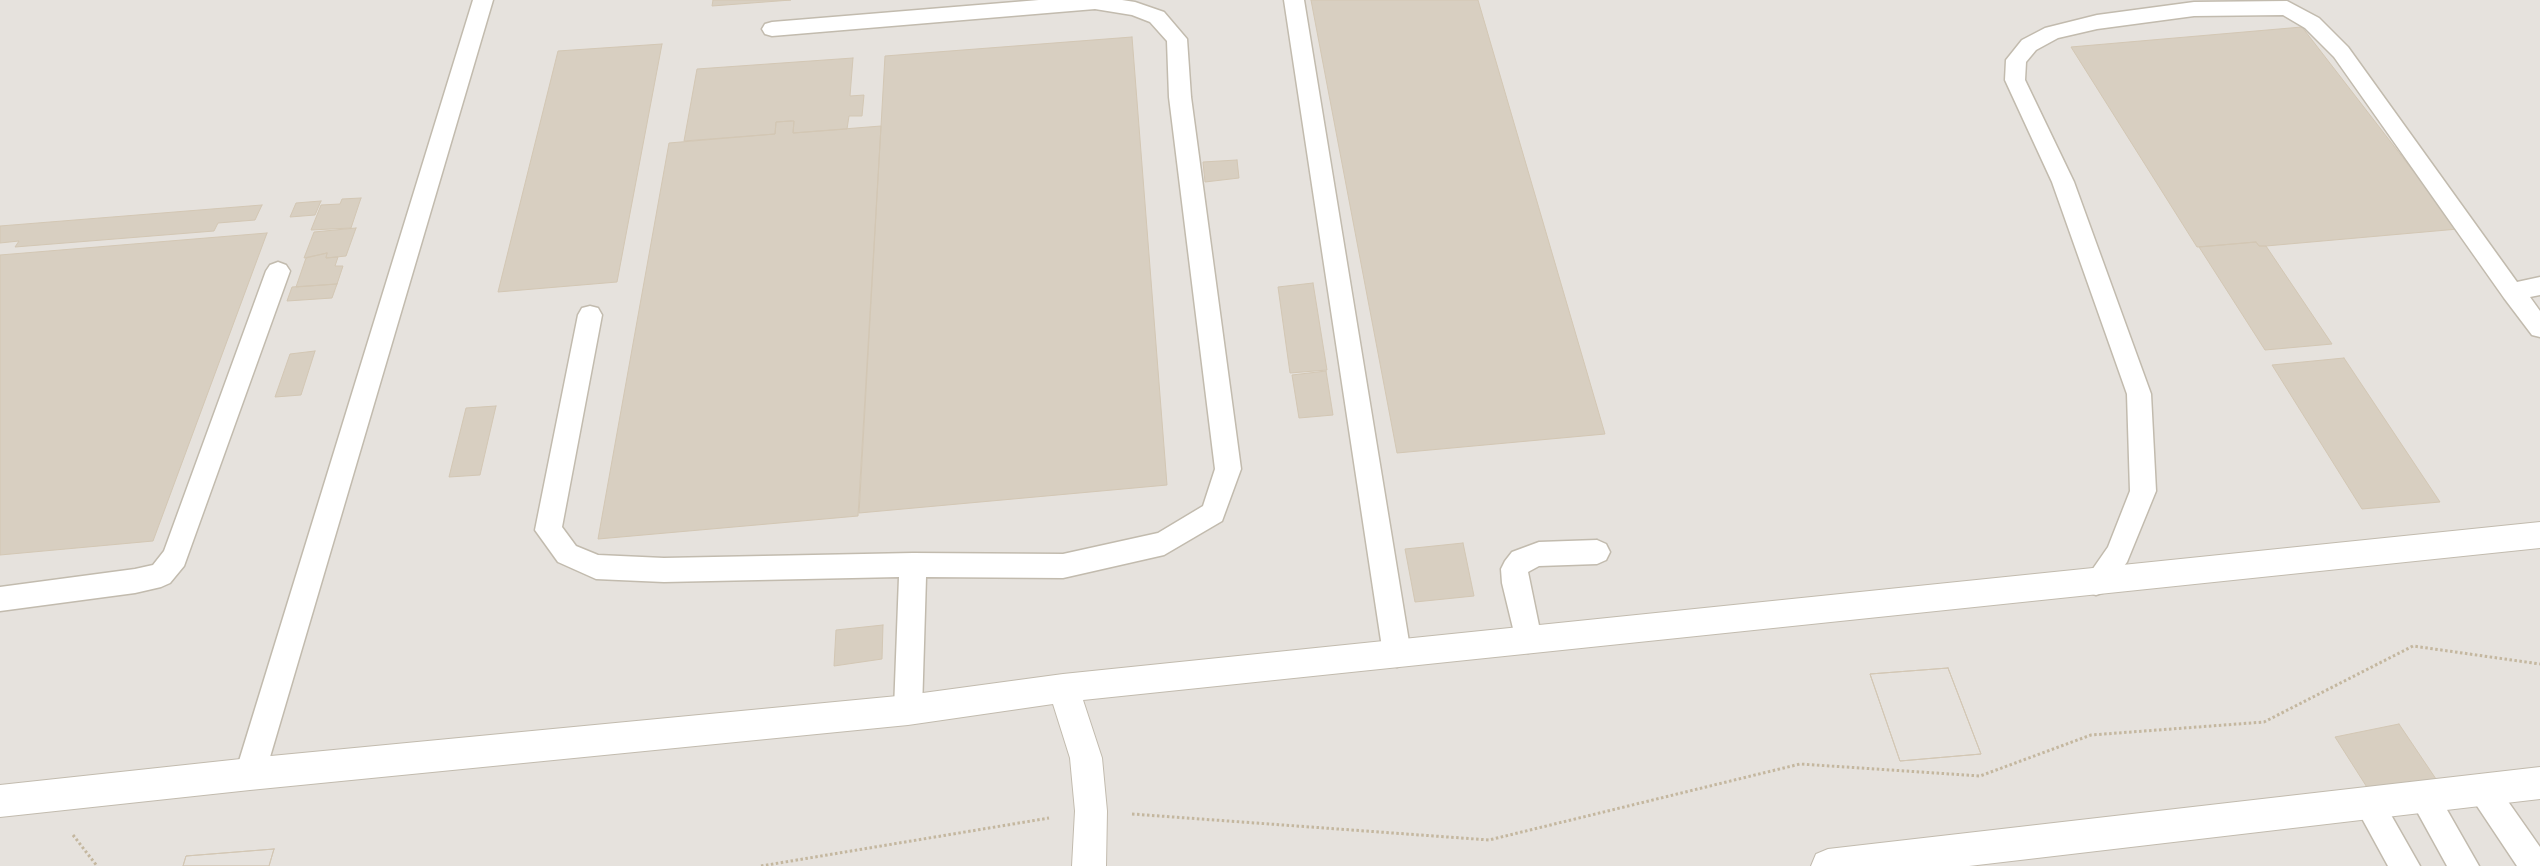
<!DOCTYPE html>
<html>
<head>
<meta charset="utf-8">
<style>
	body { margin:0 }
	canvas { display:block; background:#f6f3ec }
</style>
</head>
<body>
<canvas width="2540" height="866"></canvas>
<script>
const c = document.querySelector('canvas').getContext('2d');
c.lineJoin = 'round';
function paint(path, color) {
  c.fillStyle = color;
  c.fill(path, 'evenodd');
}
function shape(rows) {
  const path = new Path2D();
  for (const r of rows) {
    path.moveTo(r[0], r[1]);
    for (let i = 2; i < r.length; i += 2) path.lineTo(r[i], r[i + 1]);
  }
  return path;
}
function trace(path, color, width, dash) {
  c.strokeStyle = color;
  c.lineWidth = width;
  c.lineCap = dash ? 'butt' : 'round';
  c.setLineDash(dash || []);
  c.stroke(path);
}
const industrial = shape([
	[0,0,2540,0,2540,866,0,866]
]);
const building = shape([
	[713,0,791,0,712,6,713,0],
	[1311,0,1478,0,1605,434,1397,453,1311,0],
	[2302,27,2458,229,2266,246,2259,246,2256,242,2197,247,2071,47,2302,27],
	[1132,37,1167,485,859,513,885,56,1132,37],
	[662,44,617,282,498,292,558,51,662,44],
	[853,58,850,96,864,95,862,116,849,116,847,129,793,133,794,121,791,121,776,122,775,134,684,141,697,69,853,58],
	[791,121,794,121,793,133,881,126,858,516,598,539,669,143,775,134,776,122,791,121],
	[1237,160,1239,178,1205,182,1203,162,1237,160],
	[361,198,351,228,311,230,321,205,340,204,342,199,361,198],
	[321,201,315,215,290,217,296,203,321,201],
	[262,205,255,220,218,223,214,231,15,247,19,241,0,243,0,226,262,205],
	[356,228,346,256,326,258,327,253,304,258,314,232,356,228],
	[267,233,153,541,0,555,0,255,267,233],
	[2256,242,2259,246,2266,246,2332,344,2265,350,2199,247,2256,242],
	[327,253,326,258,338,257,335,266,343,266,337,284,296,287,306,258,327,253],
	[1313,283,1327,370,1290,373,1278,287,1313,283],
	[337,284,332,298,287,301,292,287,337,284],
	[315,351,301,395,275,397,290,354,315,351],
	[2344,358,2440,502,2362,509,2272,365,2344,358],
	[1326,371,1333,415,1299,418,1292,375,1326,371],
	[496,406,480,475,449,477,466,408,496,406],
	[1463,543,1474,596,1415,602,1405,549,1463,543],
	[883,625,882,659,834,666,836,630,883,625],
	[1948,668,1981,754,1900,761,1870,674,1948,668],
	[1948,668,1981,754,1900,761,1870,674,1948,668],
	[2399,724,2436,779,2370,792,2335,737,2399,724],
	[274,849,269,866,183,866,186,856,274,849],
	[274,849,269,866,183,866,186,856,274,849]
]);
const path = shape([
	[1132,814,1489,840,1800,764,1980,776,2091,735,2264,722,2413,646,2540,664],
	[73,835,97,866],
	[761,866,1049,818]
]);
const lane = shape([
	[473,0,493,0,265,774,260,784,250,788,240,784,235,774,473,0],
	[1039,0,1122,0,1135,2,1164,12,1187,39,1191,97,1241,469,1222,521,1164,555,1063,578,926,577,922,710,918,719,908,723,898,719,894,710,899,577,664,582,596,579,558,562,535,530,578,315,582,308,590,306,598,308,602,315,562,527,576,546,598,555,664,558,913,553,1063,554,1158,533,1203,506,1215,469,1169,97,1167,41,1150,22,1132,15,1095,9,772,36,765,34,762,29,765,24,772,22,1039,0],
	[1284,0,1304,0,1411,654,1407,663,1397,667,1387,663,1383,654,1284,0],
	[2287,1,2319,18,2348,47,2517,282,2540,277,2540,295,2530,297,2540,311,2540,337,2532,335,2504,298,2334,57,2305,28,2283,15,2194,16,2097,29,2058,38,2036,50,2026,62,2025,80,2074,182,2151,394,2156,491,2127,562,2105,592,2096,595,2087,592,2083,583,2108,547,2130,491,2127,394,2052,182,2005,80,2006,60,2022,40,2045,28,2097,15,2194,2,2287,1],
	[278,262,286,265,290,271,184,566,170,583,161,587,135,593,0,611,0,587,135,569,153,565,164,551,266,271,270,265,278,262],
	[1597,540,1606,544,1610,552,1606,560,1597,564,1539,566,1528,572,1542,640,1538,649,1528,653,1518,649,1502,583,1501,569,1505,561,1512,552,1539,542,1597,540],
	[2483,776,2493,780,2540,847,2540,866,2517,866,2473,800,2468,790,2473,780,2483,776],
	[2424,783,2434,787,2479,866,2447,866,2409,797,2414,787,2424,783],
	[2368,788,2378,792,2420,866,2388,866,2353,802,2358,792,2368,788]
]);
const street = shape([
	[2540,522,2540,548,1083,700,1102,758,1107,811,1106,866,1072,866,1075,811,1070,758,1053,704,908,725,250,790,0,817,0,785,250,758,908,695,1063,674,2540,522],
	[2540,767,2540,799,1969,866,1811,866,1816,854,1828,849,2540,767]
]);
paint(industrial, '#e6e2dd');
paint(building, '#d8cfc1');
trace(building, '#d3c7b4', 1);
trace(lane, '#c2bbae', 3);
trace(street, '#c2bbae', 2);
trace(path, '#c4b79f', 3, [2.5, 2.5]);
paint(lane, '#fff');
paint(street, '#fff');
</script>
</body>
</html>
